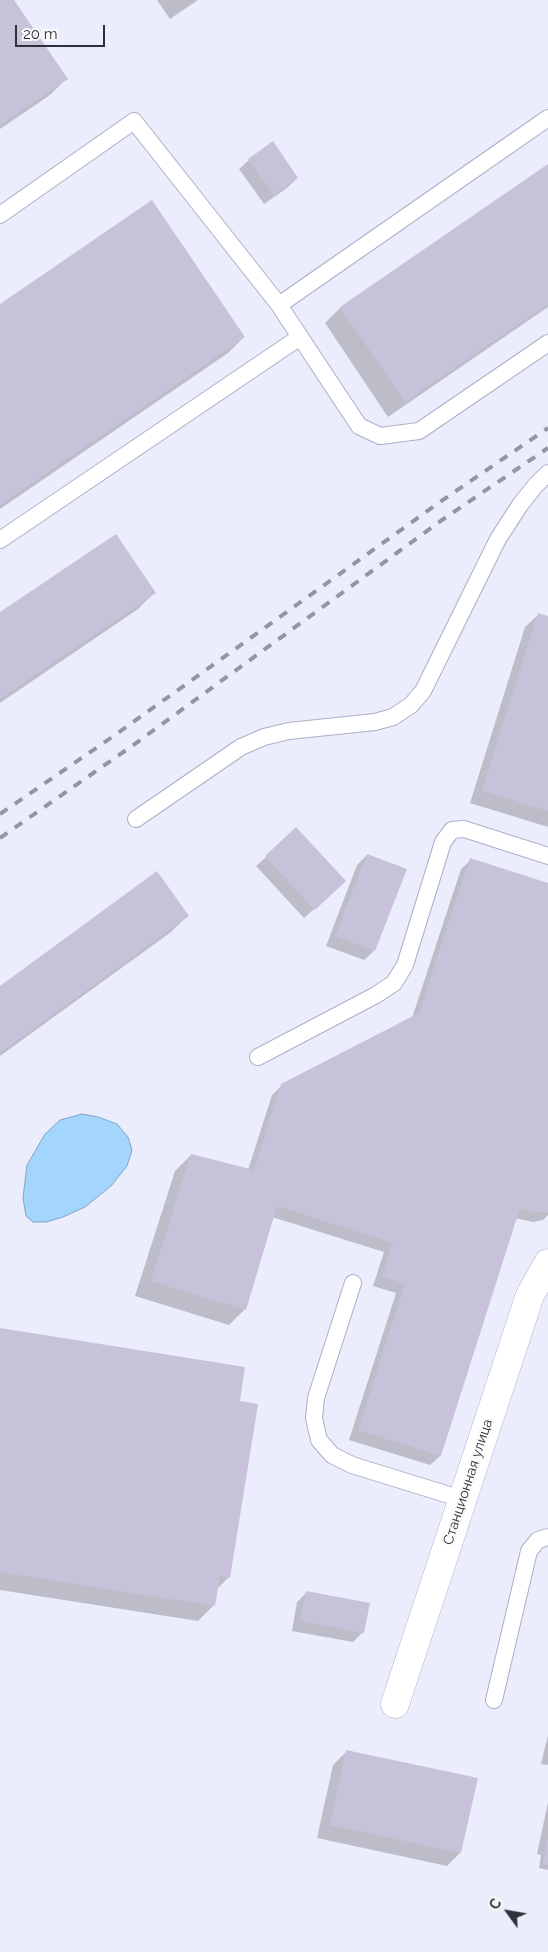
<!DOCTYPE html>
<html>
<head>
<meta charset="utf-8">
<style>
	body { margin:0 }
	#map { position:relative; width:548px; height:1952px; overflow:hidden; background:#ebedfc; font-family:Raleway,sans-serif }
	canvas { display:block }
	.north { position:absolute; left:483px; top:1887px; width:50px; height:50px; -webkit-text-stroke:4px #fbfbfb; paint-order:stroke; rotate:302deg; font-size:14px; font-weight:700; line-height:20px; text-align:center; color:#2f303a }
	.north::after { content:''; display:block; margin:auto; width:18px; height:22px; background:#2f303a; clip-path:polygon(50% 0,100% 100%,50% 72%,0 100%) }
	.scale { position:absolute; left:15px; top:25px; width:90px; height:22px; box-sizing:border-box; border:2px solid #2f303a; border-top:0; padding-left:6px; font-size:15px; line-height:18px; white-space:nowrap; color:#2f303a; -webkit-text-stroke:4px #fbfbfb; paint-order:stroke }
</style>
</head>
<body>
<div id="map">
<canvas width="548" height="1952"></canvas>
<div class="north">С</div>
<div class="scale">20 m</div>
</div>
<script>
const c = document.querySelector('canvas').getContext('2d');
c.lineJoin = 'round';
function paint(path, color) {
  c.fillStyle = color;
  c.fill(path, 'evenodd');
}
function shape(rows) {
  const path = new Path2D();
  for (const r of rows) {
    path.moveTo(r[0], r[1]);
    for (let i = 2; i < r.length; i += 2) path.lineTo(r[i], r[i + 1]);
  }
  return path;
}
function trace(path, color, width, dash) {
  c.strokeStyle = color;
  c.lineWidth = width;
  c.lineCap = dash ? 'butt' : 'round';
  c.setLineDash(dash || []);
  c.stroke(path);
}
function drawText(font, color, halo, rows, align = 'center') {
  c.font = font + ' Raleway,sans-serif';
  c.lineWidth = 5;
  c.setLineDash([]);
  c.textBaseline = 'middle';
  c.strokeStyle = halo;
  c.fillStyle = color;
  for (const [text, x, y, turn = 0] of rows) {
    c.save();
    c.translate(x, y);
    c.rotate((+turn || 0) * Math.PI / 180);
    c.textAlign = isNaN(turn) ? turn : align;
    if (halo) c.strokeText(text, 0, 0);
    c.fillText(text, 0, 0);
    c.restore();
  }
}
const water = shape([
	[82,1114,98,1117,117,1124,128,1137,132,1150,127,1166,111,1186,85,1207,63,1217,46,1222,33,1222,26,1216,23,1198,27,1165,45,1134,60,1120,82,1114]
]);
const shadow = shape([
	[0,0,13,0,66,79,50,95,0,129],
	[157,0,198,0,170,19],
	[249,160,297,178,287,188,264,204,239,169],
	[548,165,548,307,388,417,325,323,341,307],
	[0,305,244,337,228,353,0,509],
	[154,593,138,609,0,703,0,614],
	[539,614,548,617,548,827,470,803,525,627],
	[367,855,405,870,374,951,364,960,326,946,357,865],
	[266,857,334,891,304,918,256,866],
	[471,860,548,884,548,1215,543,1220,533,1222,515,1218,440,1456,430,1465,349,1440,396,1293,373,1286,384,1252,272,1217,245,1309,229,1325,135,1296,175,1171,191,1155,248,1170,272,1095,282,1085,412,1018,461,869],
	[187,916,171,932,0,1056,0,987],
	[0,1330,239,1402,229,1577,216,1590,214,1605,198,1621,0,1590],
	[307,1592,363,1632,353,1642,292,1631,297,1602],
	[548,1735,548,1765,541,1764],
	[346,1752,460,1853,447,1866,317,1838,333,1765],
	[548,1802,548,1870,539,1868,541,1855,537,1854]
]);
const building = shape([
	[0,0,14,0,68,79,0,125],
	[273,141,298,178,274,195,248,159],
	[548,164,548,304,405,402,340,307],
	[152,200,245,337,0,505,0,304],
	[116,534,156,593,0,699,0,612],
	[538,613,548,616,548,811,482,790],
	[296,827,346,881,315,910,265,856],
	[367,854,407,869,375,951,335,936],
	[470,858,548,883,548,1212,534,1212,520,1208,441,1456,358,1430,405,1284,382,1276,393,1243,277,1206,246,1310,151,1281,191,1154,254,1170,281,1084,419,1013],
	[157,871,189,916,0,1053,0,986],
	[0,1328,245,1367,240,1401,258,1404,230,1578,220,1576,215,1606,0,1572],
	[306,1591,370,1603,364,1633,300,1621],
	[346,1750,478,1778,461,1853,330,1825],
	[547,1840,548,1840,548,1865,543,1864]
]);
const lane = shape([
	[0,215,134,121,279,305,548,118],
	[279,305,359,426,380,436,419,431,548,343],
	[0,540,300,337],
	[136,819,241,747,264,737,289,731,375,722,393,717,411,705,423,691,498,539,520,505,535,486,548,473],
	[258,1057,376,995,394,983,405,965,443,842,452,830,464,829,548,856],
	[353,1283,316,1398,314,1418,319,1440,332,1455,352,1465,462,1499],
	[494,1700,529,1551,538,1540,548,1537]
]);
const street = shape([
	[395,1704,530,1295,548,1263]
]);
const rail = shape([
	[0,814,118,733,437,504,548,428],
	[0,838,132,746,442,520,548,448]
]);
const streetNames = [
	["Станционная улица",468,1482,-72]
];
paint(water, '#a4d6fd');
trace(water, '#81a4c2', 1);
paint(shadow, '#0003');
paint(building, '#c7c1d9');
trace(lane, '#abafc7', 18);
trace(street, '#abafc7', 29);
trace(lane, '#fff', 16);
trace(street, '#fff', 28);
trace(rail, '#9495a2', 4, [9, 9]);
drawText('14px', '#2f303a', '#fbfbfb', streetNames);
</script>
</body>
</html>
